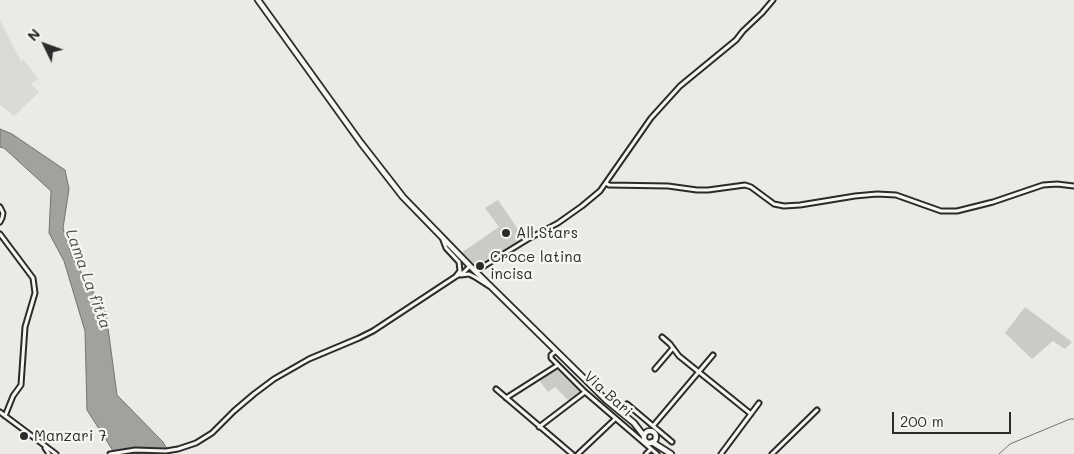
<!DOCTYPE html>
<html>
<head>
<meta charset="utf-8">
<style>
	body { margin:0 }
	#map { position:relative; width:1074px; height:454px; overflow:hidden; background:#eaeae6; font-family:Mali,sans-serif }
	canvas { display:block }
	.north { position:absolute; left:20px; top:20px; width:50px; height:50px; -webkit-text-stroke:4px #f6f6f2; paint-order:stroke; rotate:312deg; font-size:14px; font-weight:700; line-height:20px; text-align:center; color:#2b2b2b }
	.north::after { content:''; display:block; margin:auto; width:18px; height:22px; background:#2b2b2b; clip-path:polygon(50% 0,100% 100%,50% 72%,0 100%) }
	.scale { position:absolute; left:892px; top:412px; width:119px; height:22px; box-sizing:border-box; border:2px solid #2b2b2b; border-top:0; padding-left:6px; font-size:15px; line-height:18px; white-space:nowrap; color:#2b2b2b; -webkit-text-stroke:4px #f6f6f2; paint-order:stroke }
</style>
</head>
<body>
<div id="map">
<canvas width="1074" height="454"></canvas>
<div class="north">N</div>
<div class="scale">200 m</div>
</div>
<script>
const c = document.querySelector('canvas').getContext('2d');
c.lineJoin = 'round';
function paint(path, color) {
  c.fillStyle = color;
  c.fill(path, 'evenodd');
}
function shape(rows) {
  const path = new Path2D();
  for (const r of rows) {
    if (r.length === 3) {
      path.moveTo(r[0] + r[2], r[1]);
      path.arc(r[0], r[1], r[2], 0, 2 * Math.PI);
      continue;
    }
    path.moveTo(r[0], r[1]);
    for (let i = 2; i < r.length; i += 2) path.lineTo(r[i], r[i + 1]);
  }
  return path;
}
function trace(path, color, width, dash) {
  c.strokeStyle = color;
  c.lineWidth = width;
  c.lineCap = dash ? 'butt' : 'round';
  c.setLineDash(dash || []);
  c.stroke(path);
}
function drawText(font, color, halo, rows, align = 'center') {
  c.font = font + ' Mali,sans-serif';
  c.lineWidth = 4.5;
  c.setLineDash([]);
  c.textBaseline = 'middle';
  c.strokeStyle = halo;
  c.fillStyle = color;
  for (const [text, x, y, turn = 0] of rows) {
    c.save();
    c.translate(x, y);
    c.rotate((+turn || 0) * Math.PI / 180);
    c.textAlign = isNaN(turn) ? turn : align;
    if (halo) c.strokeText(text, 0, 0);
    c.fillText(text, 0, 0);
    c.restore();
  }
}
const built = shape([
	[0,20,21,61,24,60,38,79,31,84,39,92,14,116,0,105]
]);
const green = shape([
	[498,200,524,238,478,269,461,253,499,227,485,208],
	[1025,307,1072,342,1065,349,1053,341,1032,359,1005,333],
	[556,369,579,391,579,393,569,401,555,387,548,392,539,380]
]);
const water = shape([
	[0,129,12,134,65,170,69,189,63,228,72,257,106,313,117,395,163,442,170,454,115,454,87,410,85,331,64,261,49,233,51,191,4,148,0,147,0,129]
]);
const stream = shape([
	[999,454,1010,444,1070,419,1074,419]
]);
const street = shape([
	[606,183,609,185,668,186,697,190,708,190,745,185,751,187,774,204,784,206,800,205,855,196,877,194,896,195,941,211,957,211,993,202,1043,185,1057,184,1074,186],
	[0,207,3,213,2,218,0,222],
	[0,234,33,278,35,293,25,327,21,385,13,396,5,416],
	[443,240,446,248,459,262,460,271,456,276],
	[476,271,528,239,558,223,582,206,600,191,651,118,680,86,736,40,743,31,762,13,773,0],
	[461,275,469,274,475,277,489,286],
	[662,337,670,344,679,356,751,414],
	[556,351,551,355,551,358,585,392,657,454],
	[655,369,673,348],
	[496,389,572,454],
	[506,398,558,365],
	[627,404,672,442],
	[0,412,56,454],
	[653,426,713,355],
	[539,427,585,392],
	[45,448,49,454],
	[110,454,135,450,166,451,178,449,196,443,212,433,234,411,254,394,274,379,309,359,359,338,373,331,455,277,464,272,470,266],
	[578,454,615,419],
	[646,454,651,449],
	[721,454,759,403],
	[772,454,817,410]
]);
const secondary = shape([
	[258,0,361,143,403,197,470,266,606,400,634,423,644,436],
	[650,437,6],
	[652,442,671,454]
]);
const markers = [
	[506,233,5,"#2b2b2b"],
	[480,266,5,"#2b2b2b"],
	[24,436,5,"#2b2b2b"]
];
const poiNames = [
	["All Stars",516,233],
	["Croce latina",490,257],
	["incisa",490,274],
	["Manzari 7",34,436]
];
const streetNames = [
	["Via Bari",608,394,42]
];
const waterNames = [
	["Lama La fitta",88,279,70]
];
paint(built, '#dadad6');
paint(green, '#cacac7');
paint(water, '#a1a19e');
trace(water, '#727270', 1);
trace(stream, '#727270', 1);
trace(street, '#2b2b2b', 7);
trace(secondary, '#2b2b2b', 8);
trace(street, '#f6f6f2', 3);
trace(secondary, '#f6f6f2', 4.5);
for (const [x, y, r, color] of markers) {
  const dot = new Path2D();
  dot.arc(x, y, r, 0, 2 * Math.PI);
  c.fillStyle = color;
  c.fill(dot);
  trace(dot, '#f6f6f2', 2);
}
drawText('15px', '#2b2b2b', '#f6f6f2', poiNames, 'left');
drawText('15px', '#2b2b2b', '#f6f6f2', streetNames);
drawText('italic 16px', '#545453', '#f6f6f2', waterNames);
</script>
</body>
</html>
